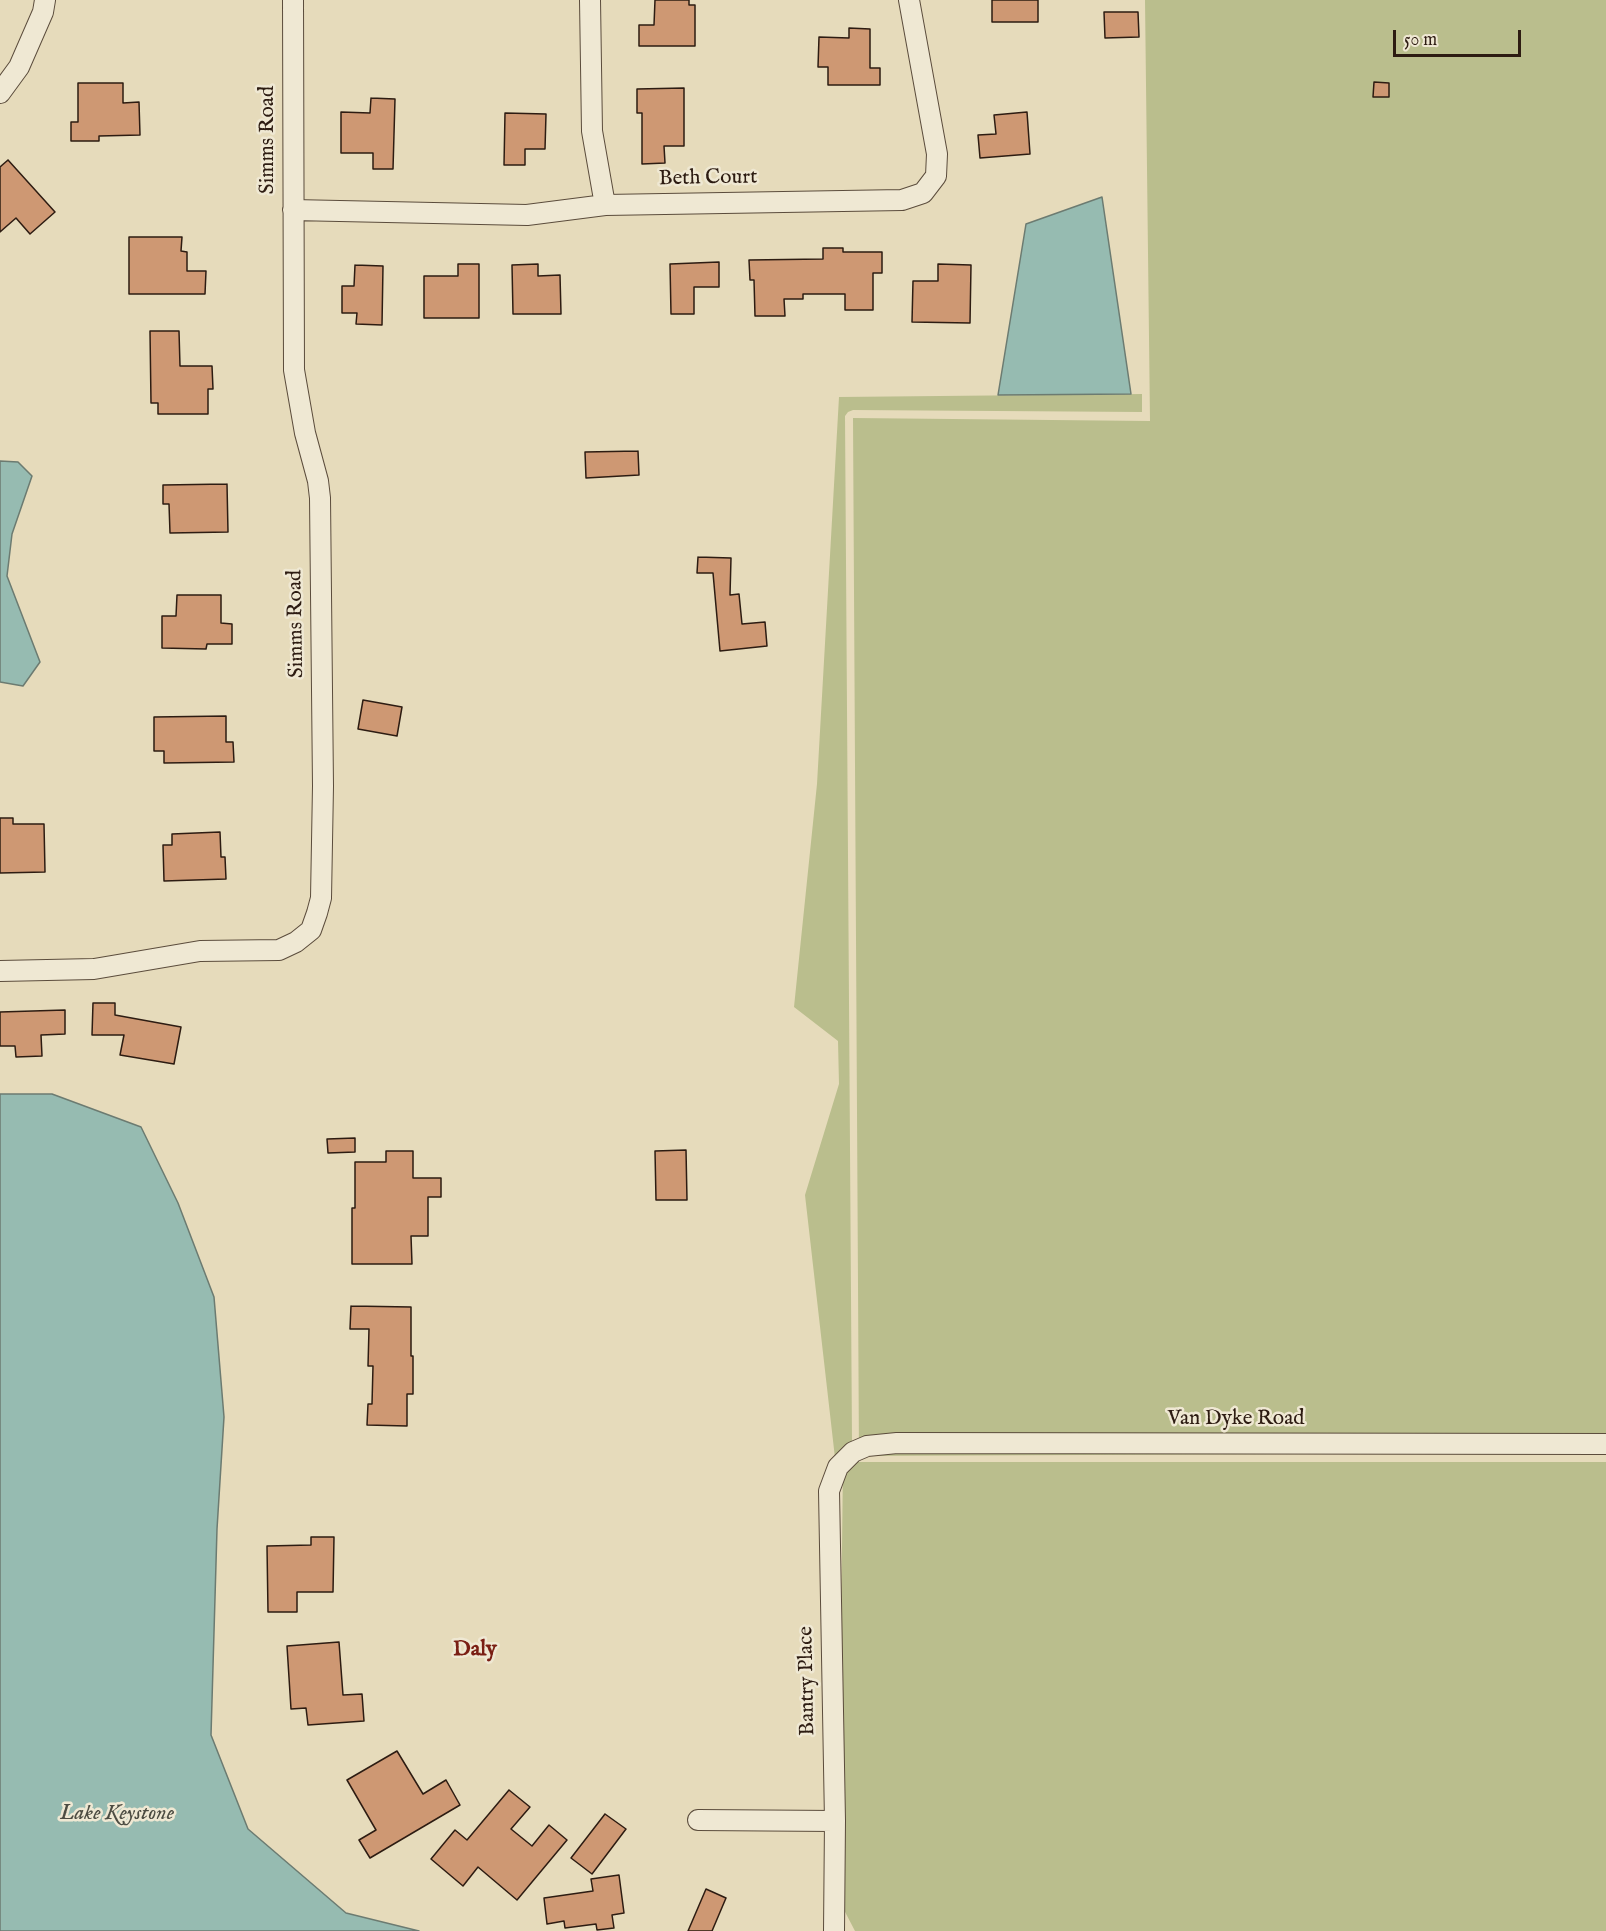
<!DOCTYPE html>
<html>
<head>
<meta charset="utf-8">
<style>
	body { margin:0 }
	#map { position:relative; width:1606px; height:1931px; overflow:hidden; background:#e6dbbb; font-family:"IM FELL English",serif }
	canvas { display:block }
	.scale { position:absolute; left:1393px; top:30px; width:128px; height:27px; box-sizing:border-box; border:3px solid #2d1c12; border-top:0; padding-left:8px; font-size:18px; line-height:21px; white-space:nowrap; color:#2d1c12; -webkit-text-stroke:4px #efe8d3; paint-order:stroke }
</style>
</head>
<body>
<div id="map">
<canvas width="1606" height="1931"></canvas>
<div class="scale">50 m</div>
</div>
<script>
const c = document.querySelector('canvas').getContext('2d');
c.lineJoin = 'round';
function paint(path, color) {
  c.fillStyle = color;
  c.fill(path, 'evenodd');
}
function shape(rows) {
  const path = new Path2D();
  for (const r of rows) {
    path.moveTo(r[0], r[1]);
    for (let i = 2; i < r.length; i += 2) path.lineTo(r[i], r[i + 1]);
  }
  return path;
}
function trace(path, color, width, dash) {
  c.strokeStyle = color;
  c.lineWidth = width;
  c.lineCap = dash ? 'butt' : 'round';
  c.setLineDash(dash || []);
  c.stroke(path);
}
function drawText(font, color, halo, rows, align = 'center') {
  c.font = font + ' "IM FELL English",serif';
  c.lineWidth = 5;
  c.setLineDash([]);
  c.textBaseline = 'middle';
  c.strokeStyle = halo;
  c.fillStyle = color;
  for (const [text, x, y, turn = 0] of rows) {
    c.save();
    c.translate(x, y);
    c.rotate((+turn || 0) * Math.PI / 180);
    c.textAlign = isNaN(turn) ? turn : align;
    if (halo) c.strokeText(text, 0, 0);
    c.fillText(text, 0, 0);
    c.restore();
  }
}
const green = shape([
	[1145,0,1606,0,1606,1440,1302,1454,859,1456,853,418,1150,421],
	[1142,394,1142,412,853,410,848,412,845,416,852,1442,835,1458,805,1195,839,1084,838,1041,794,1007,817,784,839,397],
	[843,1462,1606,1462,1606,1931,855,1931,843,1908,839,1807]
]);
const water = shape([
	[1102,197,1131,394,998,395,1026,224,1102,197],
	[0,461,18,462,32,476,12,534,7,576,40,662,23,686,0,682,0,461],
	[0,1094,52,1094,141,1127,178,1203,214,1297,224,1417,217,1529,211,1735,248,1829,346,1913,419,1931,0,1931,0,1094]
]);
const building = shape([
	[655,0,689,0,689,5,695,5,695,46,639,46,639,25,654,25,655,0],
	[992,0,1038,0,1038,22,992,22,992,0],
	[1104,12,1138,12,1139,37,1105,38,1104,12],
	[849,28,870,29,870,68,880,68,880,85,828,85,828,67,818,67,819,37,849,38,849,28],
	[1374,82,1389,83,1389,97,1373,97,1374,82],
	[78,83,123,83,123,103,139,102,140,135,99,136,99,141,71,141,71,122,78,122,78,83],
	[684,88,684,146,664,146,665,163,642,164,642,113,637,113,637,89,684,88],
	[371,98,395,99,393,169,373,169,373,153,341,153,341,112,370,113,371,98],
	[1027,112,1030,154,980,158,978,135,996,134,994,115,1027,112],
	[505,113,546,114,545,149,525,149,525,165,504,165,505,113],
	[8,160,55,212,30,234,16,218,0,232,0,167,8,160],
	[129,237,182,237,181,251,187,252,187,271,206,271,205,294,129,294,129,237],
	[823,248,843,248,843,252,882,252,882,273,873,273,873,310,845,310,845,294,803,294,803,299,784,299,785,316,755,316,754,280,750,280,749,260,823,259,823,248],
	[719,262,719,287,694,287,694,314,671,314,670,264,719,262],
	[458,264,479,264,479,318,424,318,424,276,458,276,458,264],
	[538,264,538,276,560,275,561,314,513,314,512,265,538,264],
	[938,264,971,265,970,323,912,322,913,281,938,281,938,264],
	[355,265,383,266,382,325,356,324,357,313,342,313,342,286,354,286,355,265],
	[150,331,179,331,180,366,212,366,213,389,208,389,208,414,158,414,158,403,151,403,150,331],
	[638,451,639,475,586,478,585,452,638,451],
	[227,484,228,532,170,533,169,504,163,504,163,485,227,484],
	[698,557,731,558,730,595,739,594,742,624,765,622,767,646,720,651,713,573,697,573,698,557],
	[177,595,221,595,221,623,232,624,232,644,207,644,206,649,162,648,162,616,176,616,177,595],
	[363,700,402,707,397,736,358,729,363,700],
	[226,716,226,742,233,742,234,762,164,763,164,751,154,751,154,717,226,716],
	[0,818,13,818,13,824,44,824,45,872,0,873,0,818],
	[220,832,221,857,225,857,226,879,164,881,163,845,172,845,172,834,220,832],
	[93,1003,115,1003,115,1015,181,1027,174,1064,120,1055,124,1035,92,1035,93,1003],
	[65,1010,65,1034,41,1035,42,1056,16,1057,15,1046,0,1046,0,1012,65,1010],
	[355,1138,355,1152,328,1153,327,1139,355,1138],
	[686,1150,687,1200,656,1200,655,1151,686,1150],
	[386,1151,413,1151,413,1178,441,1178,441,1197,428,1197,428,1236,411,1236,412,1264,352,1264,352,1208,355,1208,355,1162,386,1162,386,1151],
	[351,1306,411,1307,411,1356,413,1356,413,1394,407,1394,407,1426,367,1425,368,1404,372,1404,373,1366,368,1366,369,1329,350,1329,351,1306],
	[311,1537,334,1537,333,1592,297,1592,297,1612,268,1612,267,1546,311,1545,311,1537],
	[339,1642,343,1695,362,1694,364,1721,308,1725,306,1708,291,1709,287,1646,339,1642],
	[397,1751,423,1794,446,1780,460,1805,370,1858,359,1840,376,1830,347,1780,397,1751],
	[509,1790,530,1807,511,1829,532,1846,549,1825,567,1840,517,1900,478,1867,463,1886,431,1859,455,1830,467,1840,509,1790],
	[605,1814,626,1829,592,1874,571,1858,605,1814],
	[619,1875,624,1913,612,1915,614,1928,597,1930,596,1924,565,1928,564,1921,547,1924,544,1898,593,1891,591,1879,619,1875],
	[706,1889,726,1898,712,1931,688,1931,706,1889]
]);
const street = shape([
	[590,0,592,131,605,205],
	[0,93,19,67,43,12,45,0],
	[293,210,527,215,605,205,902,200,923,193,936,176,937,154,909,0],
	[0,971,94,969,200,951,279,950,296,942,311,930,317,913,321,898,323,786,320,498,318,481,305,433,294,370,293,0],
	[698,1820,835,1821],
	[834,1931,835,1821,829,1491,838,1467,853,1452,867,1446,897,1443,1606,1444]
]);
const streetNames = [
	["Simms Road",269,140,-90],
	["Beth Court",708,179,-1],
	["Simms Road",297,624,-91],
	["Van Dyke Road",1236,1420],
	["Bantry Place",808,1681,-91]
];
const neighbourhoodNames = [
	["Daly",475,1650]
];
const waterNames = [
	["Lake Keystone",117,1814]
];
paint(green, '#babe8d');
paint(water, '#96bbb1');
trace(water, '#6c7b71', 1.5);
paint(building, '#ce9873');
trace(building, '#2d1c12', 1.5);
trace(street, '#5b4c3c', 22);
trace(street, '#efe8d3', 20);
drawText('21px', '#2d1c12', '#efe8d3', streetNames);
drawText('bold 22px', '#7a1f14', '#efe8d3', neighbourhoodNames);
drawText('italic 22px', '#4c4c42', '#efe8d3', waterNames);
</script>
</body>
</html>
